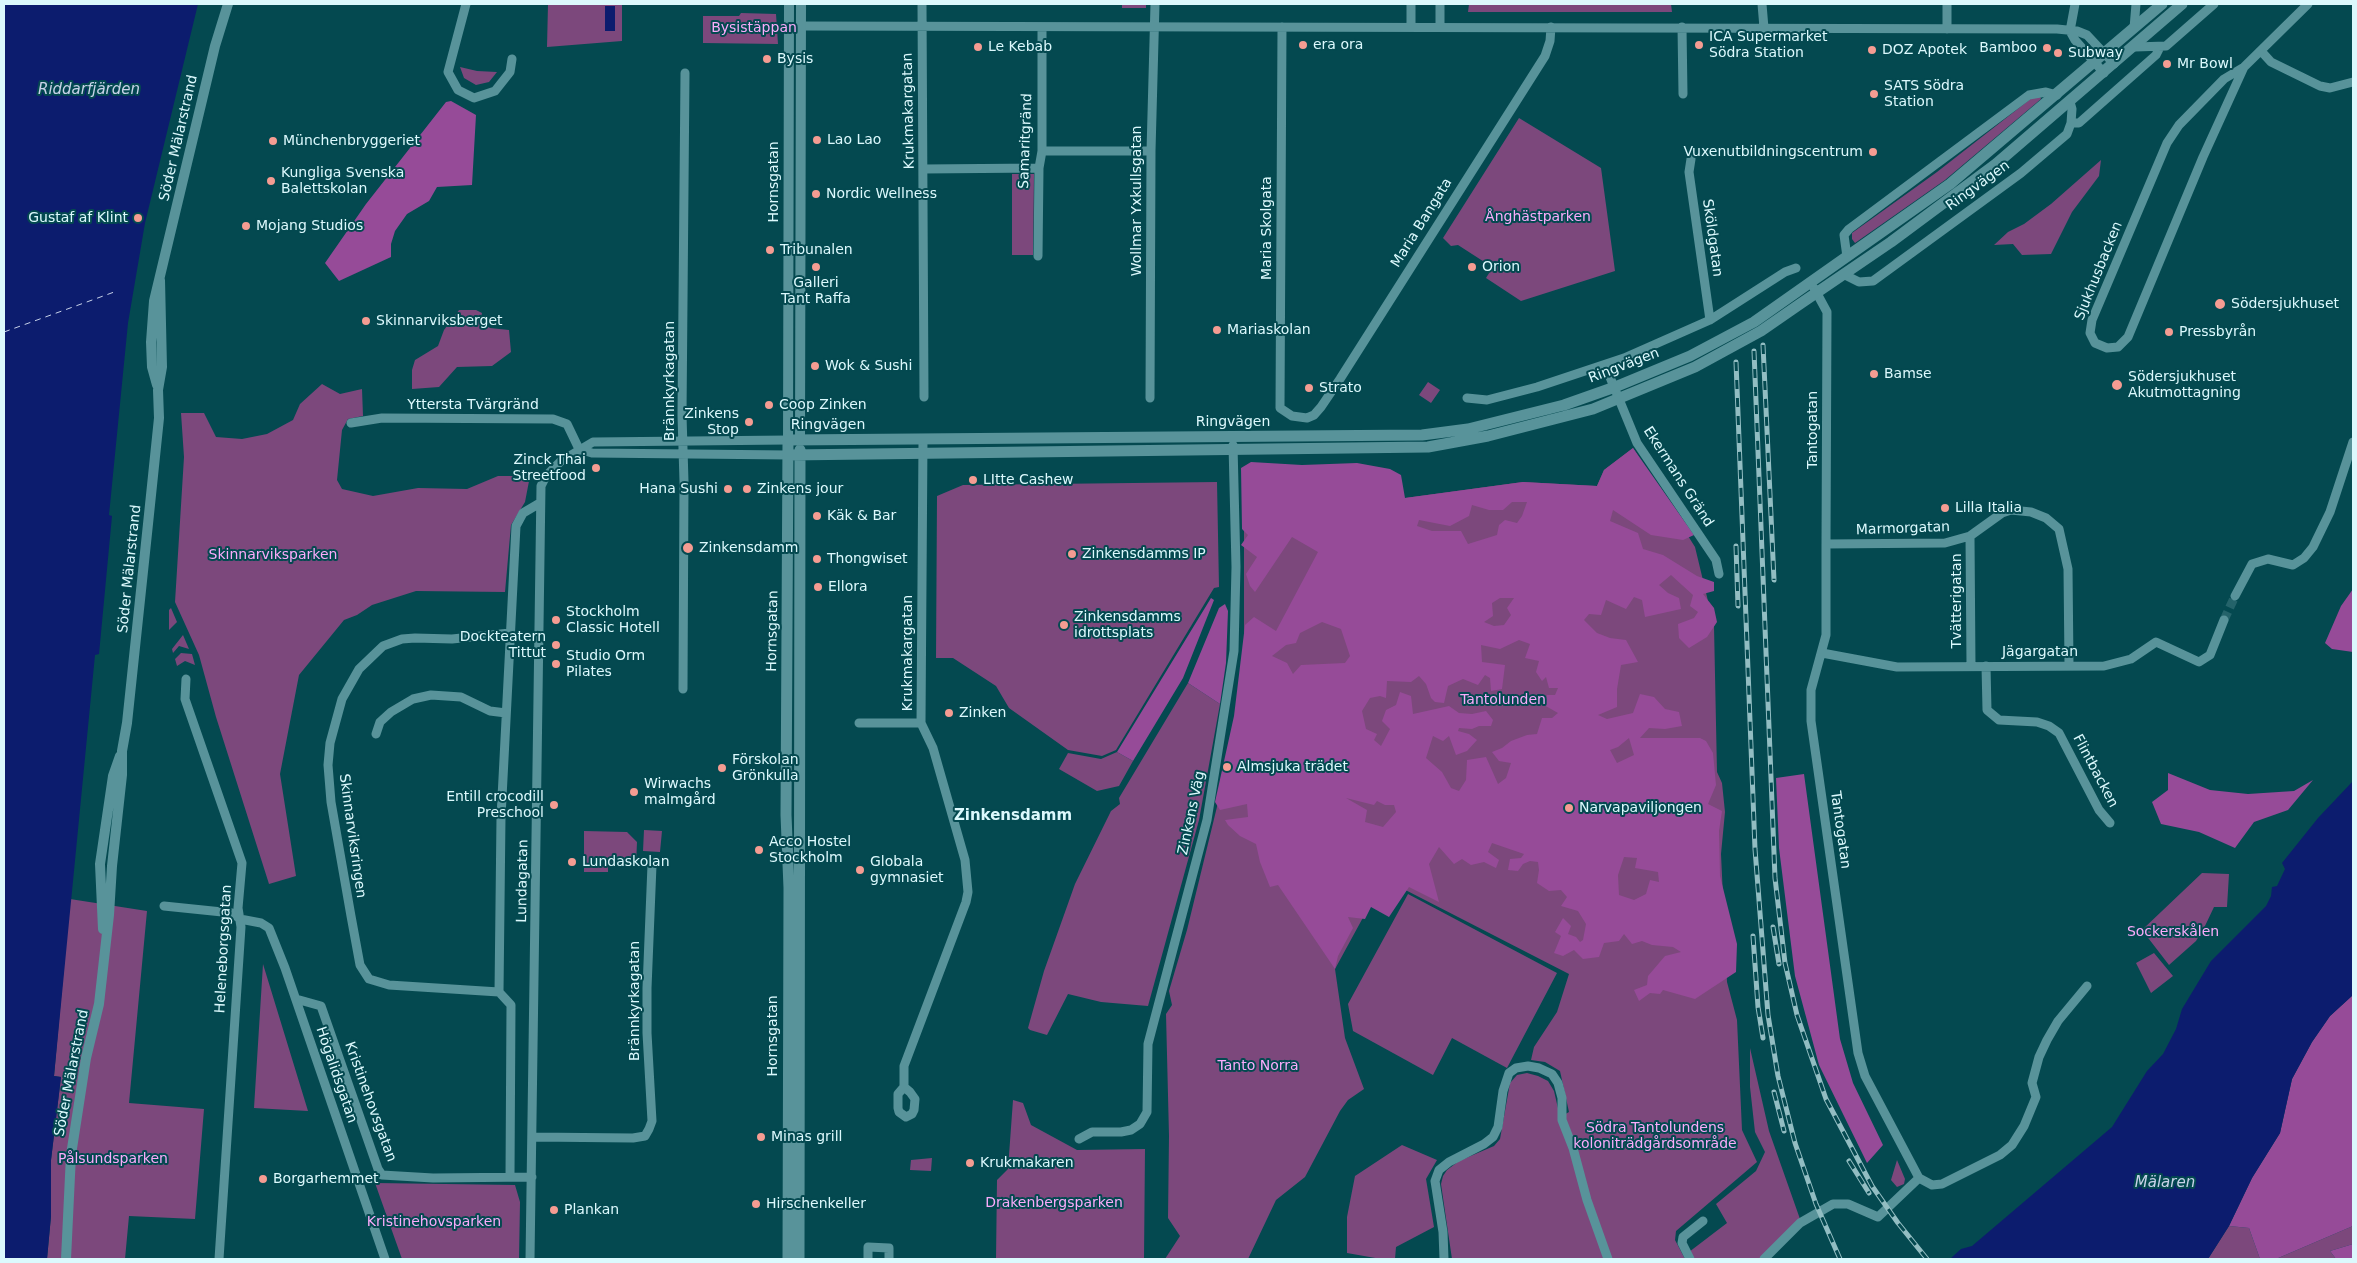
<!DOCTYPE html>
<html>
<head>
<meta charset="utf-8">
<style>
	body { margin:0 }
	#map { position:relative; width:2357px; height:1263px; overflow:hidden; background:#044950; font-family:"DejaVu Sans",sans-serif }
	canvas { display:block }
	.frame { position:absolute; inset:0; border:5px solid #dcf9fd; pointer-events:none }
</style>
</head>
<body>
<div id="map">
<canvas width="2357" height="1263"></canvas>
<div class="frame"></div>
</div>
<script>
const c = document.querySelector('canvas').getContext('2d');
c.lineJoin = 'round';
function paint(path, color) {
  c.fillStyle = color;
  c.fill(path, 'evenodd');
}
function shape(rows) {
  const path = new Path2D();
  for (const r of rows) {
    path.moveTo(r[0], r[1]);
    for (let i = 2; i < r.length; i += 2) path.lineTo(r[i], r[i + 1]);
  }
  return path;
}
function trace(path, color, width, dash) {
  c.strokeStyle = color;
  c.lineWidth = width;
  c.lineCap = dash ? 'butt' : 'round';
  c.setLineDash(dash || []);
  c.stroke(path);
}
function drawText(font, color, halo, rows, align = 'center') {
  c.font = font + ' "DejaVu Sans",sans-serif';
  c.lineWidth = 4;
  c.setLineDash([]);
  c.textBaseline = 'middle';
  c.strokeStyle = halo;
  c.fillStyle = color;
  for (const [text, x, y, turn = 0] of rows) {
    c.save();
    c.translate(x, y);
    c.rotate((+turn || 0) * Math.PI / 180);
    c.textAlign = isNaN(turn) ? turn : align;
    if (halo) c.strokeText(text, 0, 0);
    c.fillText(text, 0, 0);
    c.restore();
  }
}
const green = shape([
	[548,4,622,4,622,41,547,47],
	[1122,4,1146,4,1146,8,1122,8],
	[1469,4,1671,4,1672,12,1468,12],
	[741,13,776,14,778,44,703,43,703,16,739,16],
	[460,67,477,71,497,72,489,82,476,85,464,78],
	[2040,96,2041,99,1945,180,1855,243,1852,239,1852,233,1937,172,2033,97],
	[1519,118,1601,168,1615,271,1521,301,1486,278,1491,270,1489,265,1458,245,1451,246,1443,238],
	[2101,160,2099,176,2072,212,2051,254,2022,255,2013,244,1994,245,2008,232,2024,224,2051,204],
	[1012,174,1034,174,1033,255,1012,255],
	[459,310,476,310,482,313,480,322,490,328,509,330,511,352,492,366,457,367,439,387,412,389,412,370,415,360,438,346,444,330],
	[1428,382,1440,390,1431,403,1419,395],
	[322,384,340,394,362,389,363,416,348,419,342,430,337,480,342,489,373,496,418,488,467,489,498,476,530,476,525,502,511,525,505,592,416,591,372,605,357,615,344,620,299,675,280,774,296,876,269,884,216,717,199,655,175,602,184,457,181,413,204,413,216,437,242,439,267,434,293,420,300,404],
	[1633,448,1695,547,1714,626,1717,772,1722,783,1725,812,1721,854,1727,982,1737,1020,1742,1130,1757,1162,1676,1231,1675,1240,1685,1259,1452,1259,1441,1184,1443,1176,1447,1170,1459,1161,1494,1146,1500,1139,1510,1083,1517,1075,1527,1073,1538,1076,1548,1081,1554,1091,1560,1117,1569,1112,1560,1071,1545,1062,1531,1060,1534,1047,1557,1012,1569,974,1384,879,1335,969,1345,1038,1364,1089,1348,1100,1340,1111,1305,1177,1276,1200,1248,1259,1165,1259,1180,1236,1168,1218,1169,1136,1166,1014,1172,1005,1169,991,1187,930,1233,741,1244,654,1244,468,1405,498,1523,482,1597,486,1604,470],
	[1217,482,1219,587,1214,588,1116,750,1102,756,1068,750,1009,708,996,686,953,658,936,658,937,496,963,485],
	[171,608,177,622,169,630,169,610],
	[183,635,189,649,179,646,173,653,172,649],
	[181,653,192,654,195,665,185,661,177,666,175,659],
	[1188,683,1220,704,1199,820,1148,1006,1101,1002,1068,994,1047,1035,1030,1030,1028,1028,1044,971,1075,884,1111,811,1120,804,1119,798],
	[1117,752,1133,761,1119,786,1097,791,1059,769,1068,753,1101,759],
	[644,830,662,831,660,852,643,851],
	[584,831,627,832,637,842,636,865,608,864,608,872,584,872],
	[2202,873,2229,874,2227,907,2214,907,2204,928,2196,941,2169,965,2142,930],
	[1408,894,1557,973,1507,1068,1452,1038,1433,1075,1353,1031,1348,1004],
	[70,899,147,911,129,1103,204,1109,195,1219,129,1216,125,1259,47,1259,51,1216,51,1160,61,1077,54,1076],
	[2154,953,2173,976,2151,993,2136,963],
	[263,964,308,1111,254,1108],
	[1750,1048,1769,1131,1800,1219,1759,1259,1693,1259,1689,1252,1727,1223,1716,1204,1756,1171,1765,1152,1755,1132,1750,1087],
	[1013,1100,1023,1103,1031,1125,1077,1150,1145,1149,1144,1259,996,1259,997,1180,1008,1169],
	[1402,1145,1437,1160,1426,1179,1434,1227,1396,1247,1395,1259,1381,1259,1347,1253,1347,1217,1355,1176],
	[932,1158,931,1171,910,1170,911,1160],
	[1897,1160,1905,1179,1904,1184,1897,1187,1891,1180],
	[375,1183,515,1185,520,1202,519,1259,402,1259],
	[2229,1226,2249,1228,2260,1259,2208,1259],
	[2353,1226,2353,1244,2330,1251,2336,1259,2276,1259]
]);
const forest = shape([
	[451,101,476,115,472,185,437,187,429,201,407,214,395,231,391,244,391,257,339,281,325,263,366,204,446,102],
	[1633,448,1694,535,1683,540,1651,535,1613,510,1610,521,1638,533,1643,549,1663,555,1697,576,1714,582,1714,591,1703,594,1714,608,1717,622,1707,637,1689,648,1679,638,1678,624,1694,618,1698,612,1690,606,1693,595,1671,575,1659,585,1668,593,1679,598,1681,609,1645,617,1642,600,1634,597,1626,609,1606,600,1601,615,1589,614,1584,620,1597,633,1610,638,1626,640,1638,662,1621,665,1617,689,1617,707,1598,715,1607,719,1633,713,1640,694,1654,697,1665,709,1679,712,1682,726,1665,729,1649,728,1640,738,1700,738,1706,741,1713,753,1716,785,1708,804,1722,811,1719,831,1720,876,1737,944,1736,972,1695,999,1663,990,1660,994,1650,993,1639,1001,1634,990,1647,985,1648,976,1665,956,1681,952,1673,947,1652,945,1642,941,1632,944,1624,934,1619,941,1604,943,1599,957,1583,959,1574,950,1563,956,1554,953,1561,936,1555,932,1563,918,1571,926,1568,934,1576,937,1580,942,1583,940,1586,924,1578,911,1561,906,1567,897,1561,890,1549,891,1537,883,1539,870,1538,862,1530,861,1523,864,1518,871,1508,870,1510,859,1521,858,1524,854,1492,843,1488,852,1499,860,1496,868,1484,862,1471,865,1462,859,1454,864,1439,847,1429,864,1439,902,1409,887,1389,917,1371,907,1365,919,1348,917,1353,928,1338,956,1335,969,1278,885,1270,887,1260,862,1256,844,1240,836,1228,825,1225,820,1248,817,1247,804,1220,810,1215,802,1234,716,1245,625,1254,617,1276,631,1318,552,1292,537,1255,592,1250,586,1246,574,1257,557,1241,545,1248,535,1242,529,1241,468,1251,462,1302,465,1357,463,1390,469,1401,475,1405,498,1523,482,1597,486,1604,470],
	[1512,502,1527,502,1522,516,1517,523,1505,520,1499,525,1497,535,1468,544,1461,531,1432,531,1417,526,1419,520,1450,526,1469,516,1472,505,1489,510,1503,510],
	[1500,598,1514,598,1507,608,1511,615,1504,625,1494,626,1484,622,1493,616,1492,603],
	[1322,622,1341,629,1350,656,1345,663,1301,665,1293,674,1287,663,1272,656,1286,645,1296,643,1300,633],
	[1519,640,1530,644,1525,658,1539,661,1536,672,1542,681,1546,677,1549,688,1558,688,1555,695,1547,695,1544,705,1558,713,1552,718,1542,718,1537,734,1527,735,1511,741,1502,748,1492,752,1499,761,1511,763,1506,778,1498,784,1486,757,1467,760,1466,780,1459,791,1451,788,1442,772,1426,758,1433,736,1443,741,1449,736,1456,755,1467,751,1477,740,1469,734,1458,731,1459,728,1472,729,1479,726,1491,726,1493,720,1486,711,1472,714,1459,713,1449,706,1413,714,1411,696,1400,692,1396,705,1386,710,1382,721,1390,729,1381,746,1374,740,1377,734,1366,729,1362,711,1370,698,1380,696,1386,698,1387,681,1411,682,1419,676,1426,684,1431,698,1435,702,1444,703,1448,686,1463,679,1478,685,1485,675,1490,678,1491,691,1502,689,1505,665,1482,662,1481,645,1500,649],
	[1629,738,1634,755,1617,763,1610,750,1618,747],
	[1346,798,1374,805,1377,801,1385,805,1394,805,1396,812,1383,827,1365,822,1367,810],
	[1624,857,1637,858,1635,868,1658,872,1659,882,1650,880,1646,894,1634,900,1619,895,1618,875],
	[2353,589,2353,652,2332,649,2325,643,2341,606],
	[1211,598,1214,600,1183,678,1133,761,1117,752],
	[1225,604,1228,611,1226,663,1220,704,1188,683,1219,608],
	[2168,773,2210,790,2248,794,2294,791,2313,780,2288,810,2254,822,2235,848,2199,832,2161,824,2152,802,2168,790],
	[1804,774,1840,1039,1853,1083,1883,1145,1867,1163,1819,1065,1795,976,1779,848,1776,778],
	[2353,995,2353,1226,2276,1259,2260,1259,2249,1228,2229,1226,2252,1178,2280,1133,2292,1079,2312,1042,2330,1016],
	[2353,1244,2353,1259,2336,1259,2330,1251]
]);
const water = shape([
	[4,4,198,4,145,223,128,323,109,515,112,516,99,654,95,655,54,1076,61,1077,51,1160,51,1216,47,1259,4,1259],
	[605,6,615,6,615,31,605,31],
	[2353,781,2353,995,2330,1016,2312,1042,2292,1079,2280,1133,2252,1178,2229,1226,2208,1259,1950,1259,1961,1249,1972,1246,2112,1127,2147,1071,2163,1054,2176,1029,2182,1009,2211,961,2266,906,2271,896,2272,887,2277,886,2285,869,2282,863,2318,818]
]);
const ferry = shape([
	[4,332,117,291]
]);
const minorTunnel = shape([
	[2224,620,2235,596]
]);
const minor = shape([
	[466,4,448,72,458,90,474,98,495,91,510,72,512,59],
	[922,4,924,397],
	[1440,4,1440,26],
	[1762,4,1764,28],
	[1947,4,1947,29],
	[801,26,2057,29,2077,31,2087,35,2114,64],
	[1411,26,1411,4],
	[1282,27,1280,408,1292,416,1307,418,1314,415,1321,407,1340,379,1545,56,1550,41,1551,27],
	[1682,27,1683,94],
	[2134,28,2136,4],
	[2070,31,2075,40,2104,73],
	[2070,31,2075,4],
	[2135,47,2166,46,2214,4],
	[2261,51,2271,62,2320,86,2330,88,2353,82],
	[2244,67,2203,157,2128,337,2118,347,2107,348,2095,343,2090,333,2092,320,2167,143,2179,125,2224,79,2244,67,2308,4],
	[2071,123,2079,123,2156,55,2160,47],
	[1042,151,1151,151],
	[1691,159,1689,172,1710,320],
	[924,169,1039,168],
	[1038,256,1039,168,1042,151,1042,27],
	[1847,257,1844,235,1849,229,2029,95,2046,92,2057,95],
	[1843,274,1859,282,1873,281,2021,173,2067,134,2071,123,2072,109,2070,102],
	[1814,288,1827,312,1826,544,1826,635,1811,690,1811,721,1858,1053,1865,1076,1919,1178,1932,1185,1942,1184,2000,1155,2012,1145,2024,1126,2036,1097,2032,1083,2039,1057,2047,1040,2058,1021,2087,986],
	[1605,365,1637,443,1716,560,1719,574],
	[1150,398,1151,151,1155,4],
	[1467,398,1487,400,1537,387,1624,358,1710,320,1785,272,1796,268],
	[351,423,382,418,553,419,567,424,579,449],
	[579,449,592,453,789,455],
	[1970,536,1971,666],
	[1826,544,1945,543,1970,536,2002,513,2011,510,2031,512,2046,518,2059,529,2068,569,2069,665],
	[2235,596,2252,564,2268,559,2293,565,2304,558,2313,547,2330,512,2353,442],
	[1822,653,1897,667,2104,666,2131,659,2156,642,2199,662,2210,655,2224,620],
	[1986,666,1987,710,1999,720,2037,722,2049,726,2059,733,2099,810,2110,823],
	[186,679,185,699,242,863,238,908,241,927,219,1259],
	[683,689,684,482,682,415,685,73],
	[859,723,921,723],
	[376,734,380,722,391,712,413,699,431,695,461,697,490,711,506,713],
	[164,906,232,913,240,919,261,923,269,928,285,968,385,1259],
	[499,992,389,985,369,979,360,965,351,916,331,802,328,765,330,743,342,699,359,669,383,646,402,639,415,638,452,639,510,633],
	[499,992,501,817,516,526,523,513,540,503],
	[499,992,511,1005,510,1177],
	[296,999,321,1006,378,1169,382,1175,433,1178,532,1177],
	[904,1087,910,1092,915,1099,914,1110,912,1114,906,1117,899,1112,898,1108,898,1094,904,1087,904,1066,966,902,968,892,965,860,933,748,921,723,923,440],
	[533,1137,633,1138,645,1136,649,1129,652,1121,647,1033,647,988,652,865],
	[1079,1139,1092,1132,1121,1132,1131,1130,1140,1124,1147,1112,1148,1044,1207,820,1234,651,1236,567,1233,445],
	[530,1259,541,486,546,476,561,461,593,442,788,440],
	[868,1259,868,1247,889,1248,889,1259],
	[1444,1259,1443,1232,1435,1181,1439,1170,1449,1162,1484,1144,1493,1137,1498,1127,1503,1091,1509,1073,1516,1068,1528,1066,1539,1068,1552,1074,1558,1083,1562,1098,1562,1120,1573,1148,1587,1200,1608,1259],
	[1690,1259,1682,1243,1683,1237,1703,1221],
	[1764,1259,1800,1223,1833,1204,1848,1204,1878,1217,1919,1178]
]);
const tertiary = shape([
	[157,385,152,367,151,342,154,301,215,46,228,4],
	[788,440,789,4],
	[800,440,801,4],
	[103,929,100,864,113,776,120,756],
	[66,1259,71,1155,86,1058,99,1004,109,915,112,866,122,775,122,751,127,723,148,524,159,418,158,390,162,367,160,280]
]);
const secondary = shape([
	[789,455,1428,447,1488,436,1593,409,1695,367,1761,331,1800,304,1891,242,1996,164,2182,4],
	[788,1259,789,888,786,815,788,440,1422,435,1468,429,1564,405,1615,387,1690,356,1754,322,1950,184,2162,4],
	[799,1259,800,450]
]);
const rail = shape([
	[1763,345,1774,580],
	[1754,351,1775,878,1785,963,1797,1015,1826,1099,1872,1186,1898,1223,1927,1259],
	[1736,362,1755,849,1768,1015,1778,1076,1795,1143,1816,1204,1840,1259],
	[1736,546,1738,606],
	[1773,927,1779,964],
	[1753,936,1758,1007,1763,1038],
	[1774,1092,1784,1131],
	[1849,1161,1869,1193]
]);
const markers = [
	[1303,45,5,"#f59c92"],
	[1699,45,5,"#f59c92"],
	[978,47,5,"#f59c92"],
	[2047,48,5,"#f59c92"],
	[1872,50,5,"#f59c92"],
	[2058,53,5,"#f59c92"],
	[767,59,5,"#f59c92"],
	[2167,64,5,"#f59c92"],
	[1874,94,5,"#f59c92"],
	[817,140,5,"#f59c92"],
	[273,141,5,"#f59c92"],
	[1873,152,5,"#f59c92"],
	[271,181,5,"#f59c92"],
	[816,194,5,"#f59c92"],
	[138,218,5,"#f59c92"],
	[246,226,5,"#f59c92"],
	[770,250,5,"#f59c92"],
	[816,267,5,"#f59c92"],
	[1472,267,5,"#f59c92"],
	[2220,304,6,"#f59c92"],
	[366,321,5,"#f59c92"],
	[1217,330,5,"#f59c92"],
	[2169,332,5,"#f59c92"],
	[815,366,5,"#f59c92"],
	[1874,374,5,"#f59c92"],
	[2117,385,6,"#f59c92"],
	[1309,388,5,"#f59c92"],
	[769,405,5,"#f59c92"],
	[749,422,5,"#f59c92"],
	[596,468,5,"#f59c92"],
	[973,480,5,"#f59c92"],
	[728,489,5,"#f59c92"],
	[747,489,5,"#f59c92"],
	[1945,508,5,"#f59c92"],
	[817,516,5,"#f59c92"],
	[688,548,6,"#f59c92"],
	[1072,554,5,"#f59c92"],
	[817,559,5,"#f59c92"],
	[818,587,5,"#f59c92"],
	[556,620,5,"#f59c92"],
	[1064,625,5,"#f59c92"],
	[556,645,5,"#f59c92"],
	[556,664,5,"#f59c92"],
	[949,713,5,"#f59c92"],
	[1227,767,5,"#f59c92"],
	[722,768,5,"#f59c92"],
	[634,792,5,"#f59c92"],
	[554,805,5,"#f59c92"],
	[1569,808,5,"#f59c92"],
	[759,850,5,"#f59c92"],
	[572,862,5,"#f59c92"],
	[860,870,5,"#f59c92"],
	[761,1137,5,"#f59c92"],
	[970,1163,5,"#f59c92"],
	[263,1179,5,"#f59c92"],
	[756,1204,5,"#f59c92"],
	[554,1210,5,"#f59c92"]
];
const parkNames = [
	["Bysistäppan",754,28],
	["Ånghästparken",1538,217],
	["Skinnarviksparken",273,555],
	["Tantolunden",1503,700],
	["Sockerskålen",2173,932],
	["Tanto Norra",1258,1066],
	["Södra Tantolundens",1655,1128],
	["koloniträdgårdsområde",1655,1144],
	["Pålsundsparken",113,1159],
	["Drakenbergsparken",1054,1203],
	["Kristinehovsparken",434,1222]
];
const poiNames = [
	["ICA Supermarket",1709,37],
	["Södra Station",1709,53],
	["era ora",1313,45],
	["Le Kebab",988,47],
	["Bamboo",2037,48,"right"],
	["DOZ Apotek",1882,50],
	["Subway",2068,53],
	["Bysis",777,59],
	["Mr Bowl",2177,64],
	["SATS Södra",1884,86],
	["Station",1884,102],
	["Lao Lao",827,140],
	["Münchenbryggeriet",283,141],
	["Vuxenutbildningscentrum",1863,152,"right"],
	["Kungliga Svenska",281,173],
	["Balettskolan",281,189],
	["Nordic Wellness",826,194],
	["Gustaf af Klint",128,218,"right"],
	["Mojang Studios",256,226],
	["Tribunalen",780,250],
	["Orion",1482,267],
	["Galleri",816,283,"center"],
	["Tant Raffa",816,299,"center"],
	["Södersjukhuset",2231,304],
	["Skinnarviksberget",376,321],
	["Mariaskolan",1227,330],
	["Pressbyrån",2179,332],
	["Wok & Sushi",825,366],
	["Bamse",1884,374],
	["Södersjukhuset",2128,377],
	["Akutmottagning",2128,393],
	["Strato",1319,388],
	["Coop Zinken",779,405],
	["Zinkens",739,414,"right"],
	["Stop",739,430,"right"],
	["Zinck Thai",586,460,"right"],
	["Streetfood",586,476,"right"],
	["LItte Cashew",983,480],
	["Hana Sushi",718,489,"right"],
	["Zinkens jour",757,489],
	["Lilla Italia",1955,508],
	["Käk & Bar",827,516],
	["Zinkensdamm",699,548],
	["Zinkensdamms IP",1082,554],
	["Thongwiset",827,559],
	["Ellora",828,587],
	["Stockholm",566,612],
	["Classic Hotell",566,628],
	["Zinkensdamms",1074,617],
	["idrottsplats",1074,633],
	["Dockteatern",546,637,"right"],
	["Tittut",546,653,"right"],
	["Studio Orm",566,656],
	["Pilates",566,672],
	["Zinken",959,713],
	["Förskolan",732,760],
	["Grönkulla",732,776],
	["Almsjuka trädet",1237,767],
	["Wirwachs",644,784],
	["malmgård",644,800],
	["Entill crocodill",544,797,"right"],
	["Preschool",544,813,"right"],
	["Narvapaviljongen",1579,808],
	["Acco Hostel",769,842],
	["Stockholm",769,858],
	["Lundaskolan",582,862],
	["Globala",870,862],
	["gymnasiet",870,878],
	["Minas grill",771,1137],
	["Krukmakaren",980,1163],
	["Borgarhemmet",273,1179],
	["Hirschenkeller",766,1204],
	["Plankan",564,1210]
];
const streetNames = [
	["Krukmakargatan",909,111,-91],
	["Söder Mälarstrand",179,138,-77],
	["Samaritgränd",1026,141,-88],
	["Hornsgatan",774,182,-90],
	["Ringvägen",1978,186,-36],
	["Wollmar Yxkullsgatan",1137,201,-90],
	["Maria Bangata",1422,223,-58],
	["Maria Skolgata",1267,228,-90],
	["Sköldgatan",1712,238,82],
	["Sjukhusbacken",2099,271,-68],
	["Ringvägen",1624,366,-21],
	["Brännkyrkagatan",670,381,-90],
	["Yttersta Tvärgränd",473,405],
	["Ringvägen",1233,422],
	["Ringvägen",828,425],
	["Tantogatan",1813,430,-90],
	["Ekermans Gränd",1678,477,57],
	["Marmorgatan",1903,529,-2],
	["Söder Mälarstrand",130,569,-84],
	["Tvätterigatan",1957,601,-90],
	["Hornsgatan",773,631,-89],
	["Jägargatan",2040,652],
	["Krukmakargatan",908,653,-90],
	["Flintbacken",2095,771,62],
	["Zinkens Väg",1192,813,-78],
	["Tantogatan",1840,830,82],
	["Skinnarviksringen",352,836,82],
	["Lundagatan",523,881,-89],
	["Heleneborgsgatan",224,949,-87],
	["Brännkyrkagatan",635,1001,-90],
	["Hornsgatan",773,1036,-90],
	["Söder Mälarstrand",72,1073,-79],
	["Högalidsgatan",336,1075,71],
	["Kristinehovsgatan",370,1102,70]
];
const waterNames = [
	["Riddarfjärden",89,90],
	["Mälaren",2165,1183]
];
const neighbourhoodNames = [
	["Zinkensdamm",1013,816]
];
paint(green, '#7c487c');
paint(forest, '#964b98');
paint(water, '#0c1c6e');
trace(ferry, '#c8d2e9', 1, [6, 5]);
trace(minorTunnel, '#24636a', 9, [9, 4.5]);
trace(minor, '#58939a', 9);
trace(tertiary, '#58939a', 10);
trace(secondary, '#58939a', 11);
trace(rail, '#92bdc2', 5);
trace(rail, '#044950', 3, [9]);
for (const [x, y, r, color] of markers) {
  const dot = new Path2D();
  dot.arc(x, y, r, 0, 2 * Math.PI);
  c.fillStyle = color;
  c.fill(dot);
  trace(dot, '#044950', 2);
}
drawText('14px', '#fbabfb', '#044950', parkNames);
drawText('14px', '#dcf9fd', '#044950', poiNames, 'left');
drawText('14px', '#dcf9fd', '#044950', streetNames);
drawText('italic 15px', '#c8d2e9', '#044950', waterNames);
drawText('bold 15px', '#dcf9fd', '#044950', neighbourhoodNames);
</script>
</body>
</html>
